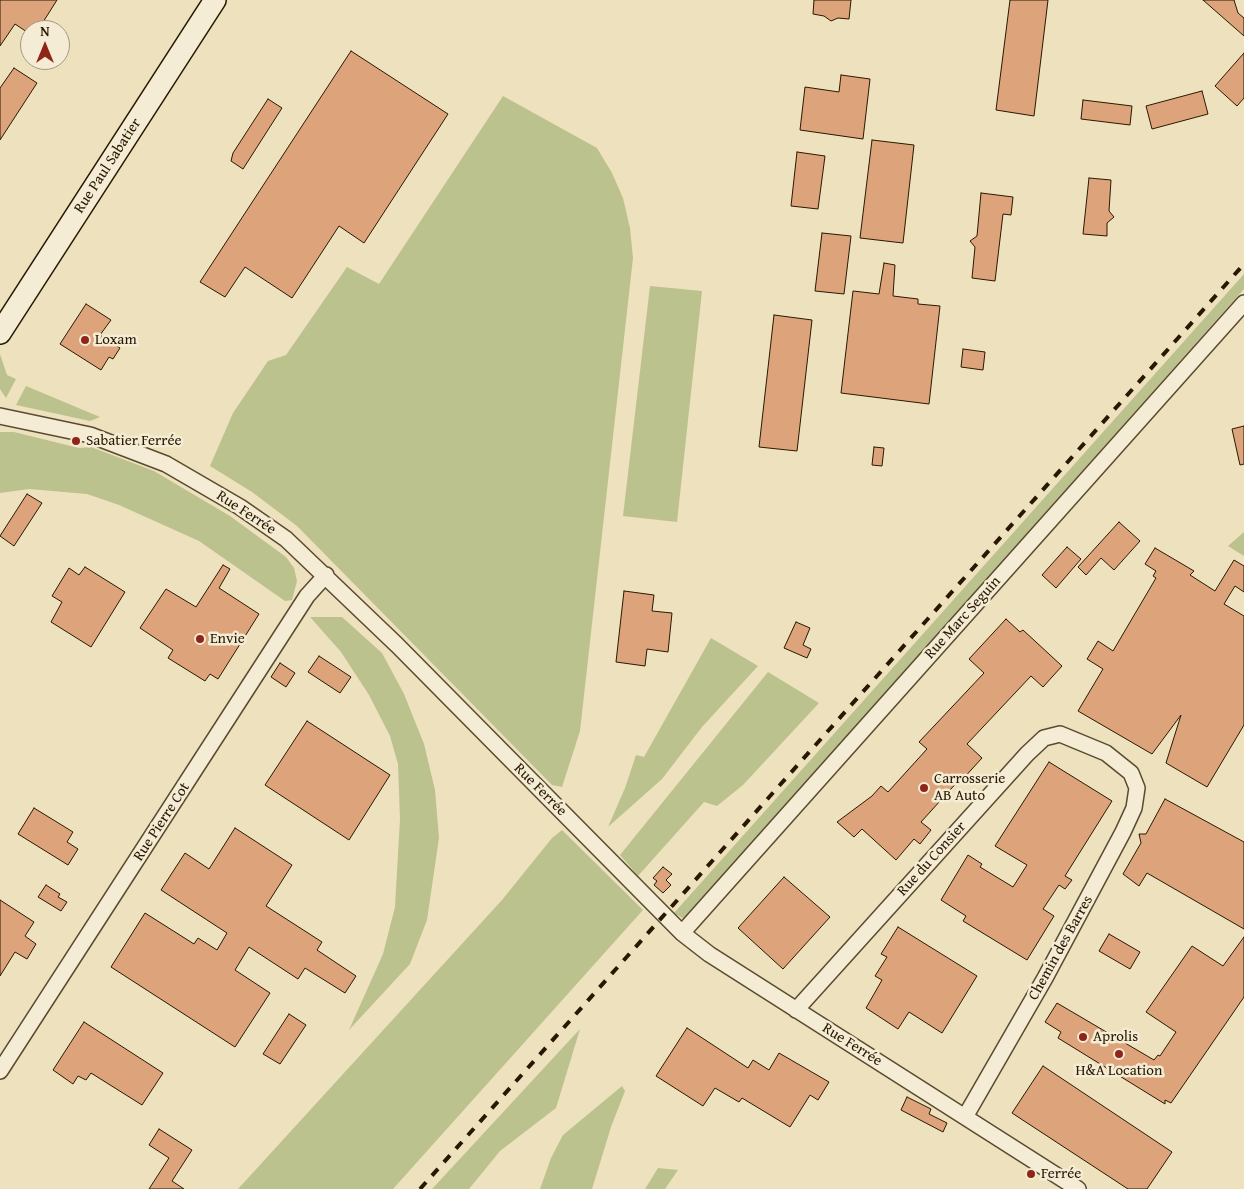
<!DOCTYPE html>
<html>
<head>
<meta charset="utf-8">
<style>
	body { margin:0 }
	#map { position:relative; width:1244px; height:1189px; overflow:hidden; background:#eee1bd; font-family:"Gentium Book Plus",serif }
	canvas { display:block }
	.north { position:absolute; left:20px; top:20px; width:50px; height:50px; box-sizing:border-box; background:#f4ecd4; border:1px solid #a39780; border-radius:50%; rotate:0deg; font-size:14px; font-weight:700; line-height:20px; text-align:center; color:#291801 }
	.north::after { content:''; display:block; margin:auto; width:18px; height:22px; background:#8f2418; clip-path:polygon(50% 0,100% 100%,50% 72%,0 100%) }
</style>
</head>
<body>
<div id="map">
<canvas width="1244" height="1189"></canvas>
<div class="north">N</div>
</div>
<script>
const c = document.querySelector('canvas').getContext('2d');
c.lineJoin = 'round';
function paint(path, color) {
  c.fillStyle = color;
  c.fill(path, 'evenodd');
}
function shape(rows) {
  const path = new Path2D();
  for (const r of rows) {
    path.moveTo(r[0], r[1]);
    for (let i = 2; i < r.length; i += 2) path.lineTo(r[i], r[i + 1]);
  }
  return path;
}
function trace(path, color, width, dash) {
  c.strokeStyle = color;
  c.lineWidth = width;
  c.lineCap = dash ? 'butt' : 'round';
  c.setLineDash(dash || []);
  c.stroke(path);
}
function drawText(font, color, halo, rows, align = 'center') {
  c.font = font + ' "Gentium Book Plus",serif';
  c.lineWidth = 5;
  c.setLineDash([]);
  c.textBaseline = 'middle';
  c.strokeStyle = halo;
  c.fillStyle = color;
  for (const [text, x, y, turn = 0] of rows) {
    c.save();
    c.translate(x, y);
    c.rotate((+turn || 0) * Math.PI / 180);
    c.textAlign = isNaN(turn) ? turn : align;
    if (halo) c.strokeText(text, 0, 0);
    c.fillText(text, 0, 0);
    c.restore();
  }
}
const green = shape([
	[503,96,597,148,612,173,623,198,630,228,633,258,580,731,562,787,552,785,297,526,252,492,210,466,233,413,268,361,286,355,347,267,379,284],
	[1244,274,1244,289,684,919,674,913],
	[650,286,702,291,677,522,623,516],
	[0,354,7,375,16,379,6,398,0,389],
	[26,386,100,417,90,421,16,405],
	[0,432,14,432,79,448,91,447,154,471,230,516,286,557,294,568,297,581,292,600,285,601,199,541,119,505,87,494,29,489,0,493],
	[1244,532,1244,556,1228,546],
	[342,617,382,653,404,694,424,744,435,790,439,838,427,920,410,964,349,1030,383,954,395,907,400,819,398,764,390,736,369,695,341,652,310,617],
	[711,638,758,666,702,727,662,779,608,827,625,788,636,755,644,757],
	[768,672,819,703,743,785,717,806,704,802,638,876,620,855],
	[562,830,643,910,393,1189,238,1189,502,900,552,838],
	[580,1029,556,1108,500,1151,469,1189,432,1189],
	[622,1086,625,1091,611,1127,592,1189,540,1189,551,1158,563,1135],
	[658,1168,678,1170,665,1189,645,1189]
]);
const building = shape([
	[0,0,57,0,38,30,30,30,30,34,15,24,0,46,0,0],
	[814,0,851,0,849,19,838,18,831,21,824,16,813,14,814,0],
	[1010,0,1048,0,1034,116,996,110,1010,0],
	[1203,0,1234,0,1238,13,1244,18,1244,36,1203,0],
	[351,51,448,114,364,243,339,226,292,298,245,267,225,297,200,282,351,51],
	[1244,53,1244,98,1237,106,1215,86,1244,53],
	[14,68,37,83,0,140,0,88,14,68],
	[841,75,870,79,863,139,800,130,805,87,839,92,841,75],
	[1202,91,1208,114,1152,129,1146,106,1202,91],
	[268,99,282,108,243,169,231,161,233,153,268,99],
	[1083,100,1132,106,1130,125,1081,119,1083,100],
	[872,140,914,145,903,243,860,238,872,140],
	[797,152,825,156,818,209,791,206,797,152],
	[1089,178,1111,180,1109,211,1114,217,1107,223,1107,236,1083,234,1089,178],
	[981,193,1013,197,1011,215,1003,214,995,281,972,278,975,247,970,241,977,236,981,193],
	[822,233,851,236,844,294,815,291,822,233],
	[884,263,895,265,893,296,918,299,918,304,940,306,929,404,841,393,853,291,879,294,884,263],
	[86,304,111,320,100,335,120,348,113,359,109,357,101,370,60,344,86,304],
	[774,315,812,320,797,451,759,447,774,315],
	[963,349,985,352,983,370,961,367,963,349],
	[1244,426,1244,464,1240,465,1232,429,1244,426],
	[874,447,884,448,882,466,872,465,874,447],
	[27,494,42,503,14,546,0,536,27,494],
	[1119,522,1140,541,1114,570,1101,558,1086,575,1078,567,1119,522],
	[1067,547,1081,559,1056,588,1042,575,1067,547],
	[1155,548,1194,571,1190,575,1215,591,1234,560,1244,566,1244,592,1235,586,1224,604,1244,616,1244,725,1207,787,1166,763,1181,715,1152,754,1078,711,1103,669,1087,659,1098,641,1113,651,1156,578,1153,576,1156,571,1145,564,1155,548],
	[223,565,230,569,219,588,259,614,218,679,210,674,205,681,168,658,173,650,140,628,166,589,196,607,223,565],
	[85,567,125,592,91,647,51,622,62,602,52,596,69,568,79,575,85,567],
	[624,591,654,595,652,611,672,613,668,652,647,649,645,666,616,662,624,591],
	[1006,619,1020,632,1023,630,1062,666,1043,687,1031,676,967,744,982,758,961,781,960,779,921,822,931,830,920,844,914,839,896,860,862,829,854,837,837,822,872,796,881,786,888,792,927,749,919,742,984,673,969,659,1006,619],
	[796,622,810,628,803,645,811,649,807,658,784,648,796,622],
	[319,656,351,677,340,693,308,672,319,656],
	[280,663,295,673,286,687,271,677,280,663],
	[307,721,390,775,349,840,265,785,307,721],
	[1049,762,1112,801,1065,876,1072,880,1065,889,1059,885,1043,909,1054,916,1027,960,963,921,966,916,941,900,968,855,982,864,980,867,1013,887,1027,865,995,846,1049,762],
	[1165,799,1244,842,1244,929,1147,873,1139,886,1123,874,1141,843,1139,834,1146,834,1165,799],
	[34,808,73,832,67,842,78,849,68,865,18,834,34,808],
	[235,828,292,865,266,906,322,942,317,950,356,976,345,993,305,968,298,979,249,947,235,970,270,993,235,1047,111,967,145,913,194,944,198,938,217,950,227,933,161,890,185,853,209,869,235,828],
	[663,867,672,874,666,880,671,885,663,893,654,885,657,881,653,878,663,867],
	[784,877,830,917,783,969,738,928,784,877],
	[46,885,60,894,58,897,67,902,61,911,38,897,46,885],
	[0,900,34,922,25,936,36,944,27,959,15,952,0,976,0,900],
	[898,927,977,976,942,1033,909,1012,898,1029,866,1008,882,980,875,976,887,957,881,954,898,927],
	[1109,934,1140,952,1130,969,1099,951,1109,934],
	[1244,937,1244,997,1171,1103,1165,1100,1165,1104,1058,1038,1061,1032,1045,1022,1057,1003,1154,1060,1158,1055,1160,1056,1176,1032,1146,1012,1192,946,1223,966,1244,937],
	[289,1014,306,1025,280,1064,263,1054,289,1014],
	[84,1022,163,1073,142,1105,91,1073,86,1080,78,1076,73,1084,53,1070,84,1022],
	[687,1028,748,1068,753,1060,769,1070,779,1053,829,1082,818,1100,810,1095,790,1127,742,1098,739,1102,715,1088,703,1106,656,1076,687,1028],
	[1043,1066,1172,1152,1147,1189,1128,1189,1012,1113,1043,1066],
	[907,1097,931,1109,929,1114,947,1123,943,1132,901,1110,907,1097],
	[159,1129,192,1150,172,1181,184,1189,149,1189,169,1158,149,1145,159,1129]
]);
const minor = shape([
	[0,416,90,435,166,464,240,507,286,539,397,645,682,933,709,954,1078,1189],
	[682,933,1244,303],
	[796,1010,1027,754,1044,738,1060,734,1106,753,1131,773,1137,788,1134,808,1123,832,1045,978,965,1117],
	[0,1071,307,596,326,575]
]);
const secondary = shape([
	[0,333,215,0]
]);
const rail = shape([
	[420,1189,1244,264]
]);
const markers = [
	[85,340,5,"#8f2418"],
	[76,441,5,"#8f2418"],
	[200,639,5,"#8f2418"],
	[924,788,5,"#8f2418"],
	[1083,1037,5,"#8f2418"],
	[1119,1054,5,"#8f2418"],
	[1031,1174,5,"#8f2418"]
];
const streetNames = [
	["Rue Paul Sabatier",108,166,-57],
	["Rue Ferrée",246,513,33],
	["Rue Marc Seguin",963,618,-48],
	["Rue Ferrée",540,790,45],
	["Rue Pierre Cot",162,822,-57],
	["Rue du Consier",932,859,-48],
	["Chemin des Barres",1061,948,-61],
	["Rue Ferrée",852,1045,32]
];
const poiNames = [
	["Loxam",95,340],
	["Sabatier Ferrée",86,441],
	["Envie",210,639],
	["Carrosserie",934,779],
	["AB Auto",934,796],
	["Aprolis",1093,1037],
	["H&A Location",1119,1071,"center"],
	["Ferrée",1041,1174]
];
paint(green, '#bcc28e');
paint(building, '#dda47c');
trace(building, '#291801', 1);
trace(minor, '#5a4a30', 18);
trace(secondary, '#291801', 24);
trace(minor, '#f4ecd4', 15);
trace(secondary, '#f4ecd4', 21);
trace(rail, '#291801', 4, [9, 9]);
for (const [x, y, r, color] of markers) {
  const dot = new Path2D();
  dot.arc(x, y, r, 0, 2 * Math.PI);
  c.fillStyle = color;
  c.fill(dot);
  trace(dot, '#f4ecd4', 2);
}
drawText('15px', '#291801', '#f4ecd4', streetNames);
drawText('15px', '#291801', '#f4ecd4', poiNames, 'left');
</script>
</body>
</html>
